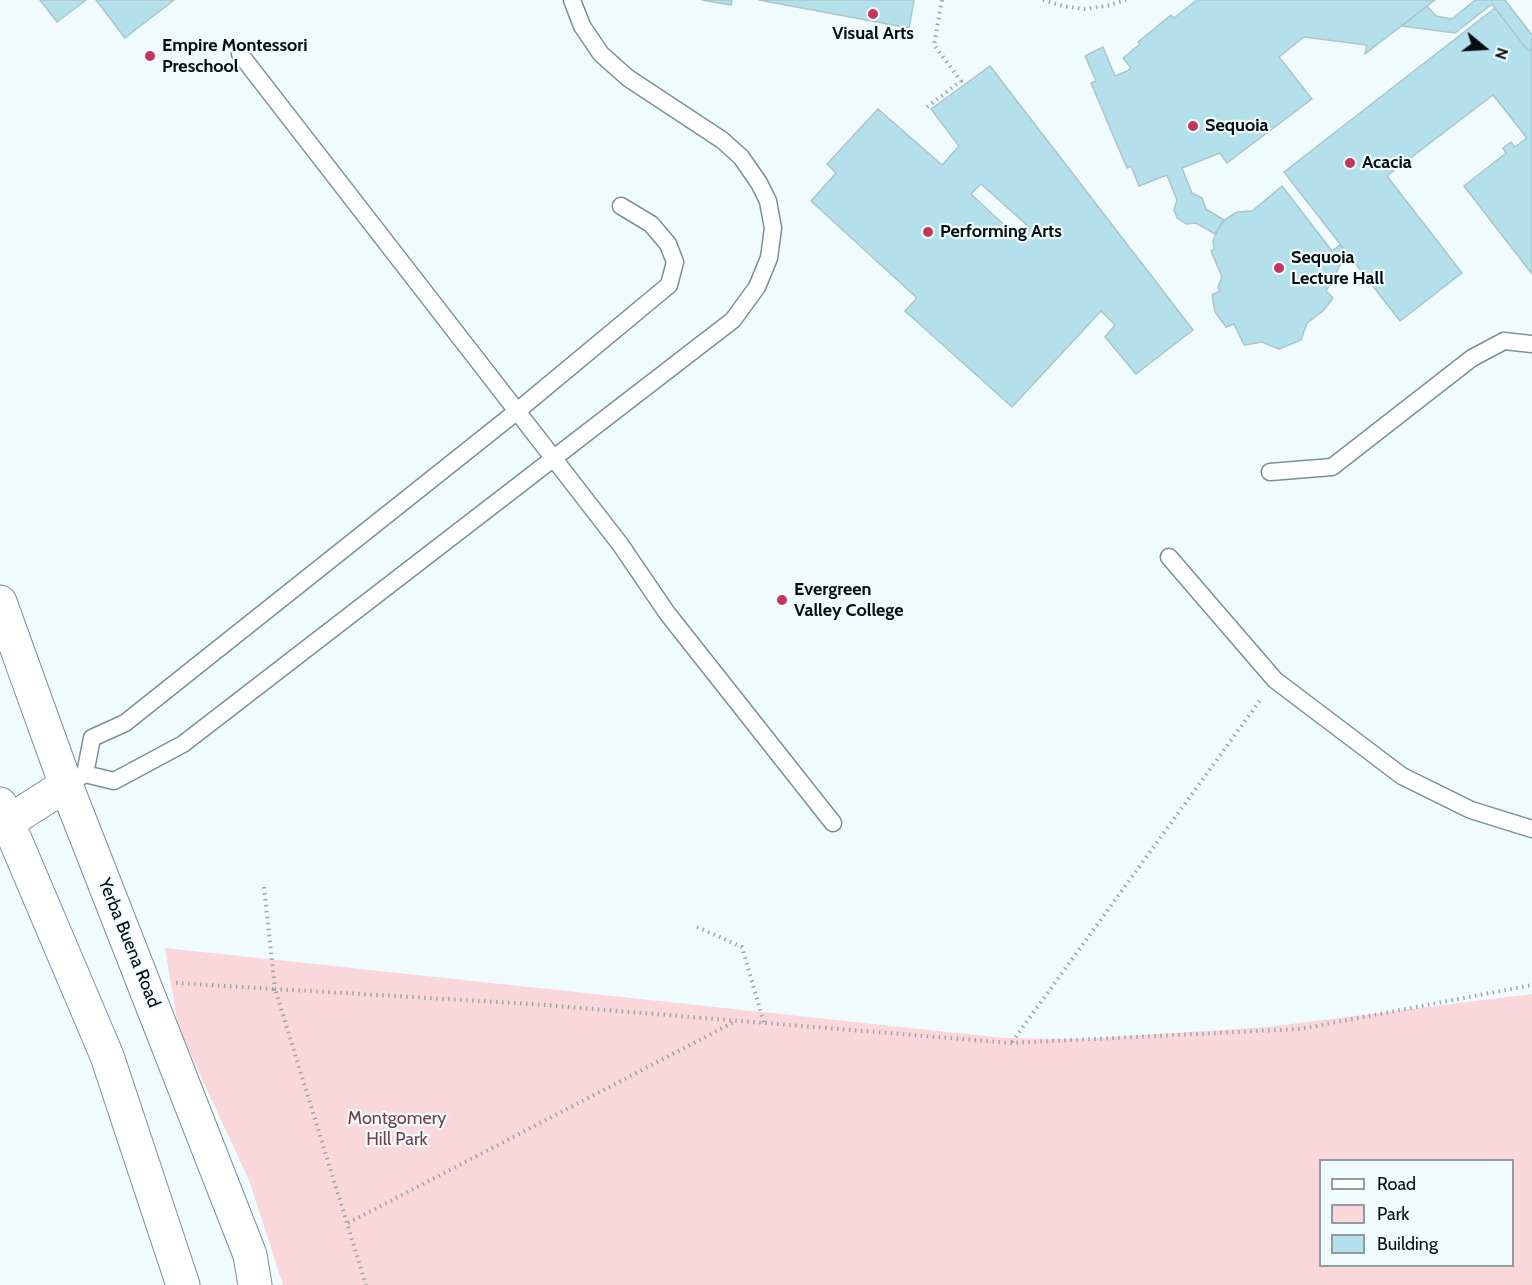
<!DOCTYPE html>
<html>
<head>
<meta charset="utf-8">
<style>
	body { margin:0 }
	#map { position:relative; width:1532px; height:1285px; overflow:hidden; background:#f0fbfd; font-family:Cabin,sans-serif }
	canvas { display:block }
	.legend { position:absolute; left:1319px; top:1159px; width:195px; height:108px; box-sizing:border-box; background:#f0fbfd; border:2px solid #929c9e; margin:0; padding:8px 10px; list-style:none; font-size:18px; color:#050e10 }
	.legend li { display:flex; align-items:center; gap:12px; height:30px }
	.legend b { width:30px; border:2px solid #929c9e }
	.north { position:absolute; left:1454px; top:18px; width:60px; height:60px; -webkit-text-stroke:4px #f0fbfd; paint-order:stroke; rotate:108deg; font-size:16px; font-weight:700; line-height:24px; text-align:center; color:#050e10 }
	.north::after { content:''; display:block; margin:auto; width:21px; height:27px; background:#050e10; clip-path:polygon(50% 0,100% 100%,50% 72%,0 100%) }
</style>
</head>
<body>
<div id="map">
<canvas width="1532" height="1285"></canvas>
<ul class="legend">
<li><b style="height:8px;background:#fff"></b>Road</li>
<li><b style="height:16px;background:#f9d7db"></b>Park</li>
<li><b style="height:16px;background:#b4e0ec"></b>Building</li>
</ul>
<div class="north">N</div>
</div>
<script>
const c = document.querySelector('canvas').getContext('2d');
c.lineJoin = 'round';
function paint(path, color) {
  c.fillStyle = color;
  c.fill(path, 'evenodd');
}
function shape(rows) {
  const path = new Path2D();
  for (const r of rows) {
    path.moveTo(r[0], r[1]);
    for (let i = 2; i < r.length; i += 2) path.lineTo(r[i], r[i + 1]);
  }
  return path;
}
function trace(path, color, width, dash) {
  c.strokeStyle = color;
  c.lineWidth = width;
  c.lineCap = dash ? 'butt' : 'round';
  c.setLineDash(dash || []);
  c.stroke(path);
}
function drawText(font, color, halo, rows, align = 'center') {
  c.font = font + ' Cabin,sans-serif';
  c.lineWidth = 4.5;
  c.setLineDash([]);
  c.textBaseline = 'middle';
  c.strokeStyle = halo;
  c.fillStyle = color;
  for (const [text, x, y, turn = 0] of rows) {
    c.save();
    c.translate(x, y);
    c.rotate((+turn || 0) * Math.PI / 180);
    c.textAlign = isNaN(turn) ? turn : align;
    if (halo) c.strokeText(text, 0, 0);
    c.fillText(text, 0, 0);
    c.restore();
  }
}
const green = shape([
	[165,948,1004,1038,1082,1039,1267,1027,1532,994,1532,1285,283,1285,249,1180,178,1027],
	[1320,1160,1512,1160,1512,1266,1320,1266]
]);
const building = shape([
	[40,0,86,0,57,22,40,0],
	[96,0,174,0,125,38,96,0],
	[702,0,732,0,731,5,702,0],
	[759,0,914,0,909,28,759,0],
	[1197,0,1435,0,1365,54,1367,45,1304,37,1279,57,1312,99,1227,163,1220,153,1182,168,1192,193,1202,198,1206,209,1224,220,1215,234,1196,223,1186,224,1177,218,1174,210,1177,200,1167,175,1139,186,1131,166,1127,168,1091,83,1096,81,1085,56,1103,47,1115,76,1127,71,1131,68,1123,58,1140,44,1138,42,1171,15,1174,18,1197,0],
	[1475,0,1505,0,1532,35,1532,48,1528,51,1492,4,1455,33,1402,26,1427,6,1436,16,1452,19,1475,0],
	[1495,8,1528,51,1532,48,1532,274,1464,186,1506,153,1503,148,1511,142,1515,147,1527,138,1493,95,1387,176,1462,273,1400,321,1284,172,1495,8],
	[990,66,1193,330,1136,374,1105,337,1115,325,1101,311,1012,407,905,311,917,298,811,201,836,173,827,164,878,109,942,165,959,146,931,109,990,66],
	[981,184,1028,226,1017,237,971,194,981,184],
	[1282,186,1332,251,1340,245,1350,257,1341,264,1326,291,1333,298,1323,311,1307,323,1301,340,1279,349,1262,342,1244,345,1234,324,1226,327,1215,312,1212,295,1220,291,1218,287,1222,277,1211,251,1214,249,1213,241,1219,227,1226,219,1237,212,1252,211,1282,186]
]);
const path = shape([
	[1043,0,1063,6,1084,9,1106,6,1126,0],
	[927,107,961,81,934,45,942,0],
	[264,887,275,989,532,1004,1011,1043,1300,1029,1532,985],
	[697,927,742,947,764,1023],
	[176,983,275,989,366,1285],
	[1012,1042,1261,699],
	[348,1223,736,1021]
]);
const lane = shape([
	[240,54,620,544,667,613,833,823],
	[1270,472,1332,467,1472,358,1504,341,1532,344],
	[1169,557,1275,680,1402,776,1471,810,1532,829],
	[85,774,92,738,125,723,516,412,669,285,675,262,668,244,651,224,621,206],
	[66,785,85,774,114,781,183,744,733,320,757,287,769,258,773,228,768,201,759,183,741,157,722,140,628,78,601,54,582,26,572,0]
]);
const secondary = shape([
	[0,602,66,785,250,1255,255,1285],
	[0,804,107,1056,183,1285],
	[8,822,66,785]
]);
const markers = [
	[873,14,6,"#c4355d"],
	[150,56,6,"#c4355d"],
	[1193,126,6,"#c4355d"],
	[1350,163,6,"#c4355d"],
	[928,232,6,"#c4355d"],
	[1279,268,6,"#c4355d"],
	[782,600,6,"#c4355d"]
];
const poiNames = [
	["Visual Arts",873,34,"center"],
	["Empire Montessori",162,46],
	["Preschool",162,67],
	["Sequoia",1205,126],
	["Acacia",1362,163],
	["Performing Arts",940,232],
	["Sequoia",1291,258],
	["Lecture Hall",1291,279],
	["Evergreen",794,590],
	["Valley College",794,611]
];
const streetNames = [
	["Yerba Buena Road",129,943,68]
];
const parkNames = [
	["Montgomery",397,1119],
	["Hill Park",397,1140]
];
paint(green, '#f9d7db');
paint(building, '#b4e0ec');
trace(building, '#abc5cc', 1.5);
trace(lane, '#789198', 19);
trace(secondary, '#789198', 35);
trace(path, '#9ba6a8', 4, [1.5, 4.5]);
trace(lane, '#fff', 16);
trace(secondary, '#fff', 33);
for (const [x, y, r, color] of markers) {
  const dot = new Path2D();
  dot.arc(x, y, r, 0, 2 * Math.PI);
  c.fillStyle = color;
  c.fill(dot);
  trace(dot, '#f0fbfd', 2);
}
drawText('bold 18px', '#050e10', '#f0fbfd', poiNames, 'left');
drawText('18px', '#050e10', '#f0fbfd', streetNames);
drawText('18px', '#753e48', '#f0fbfd', parkNames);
</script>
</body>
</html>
